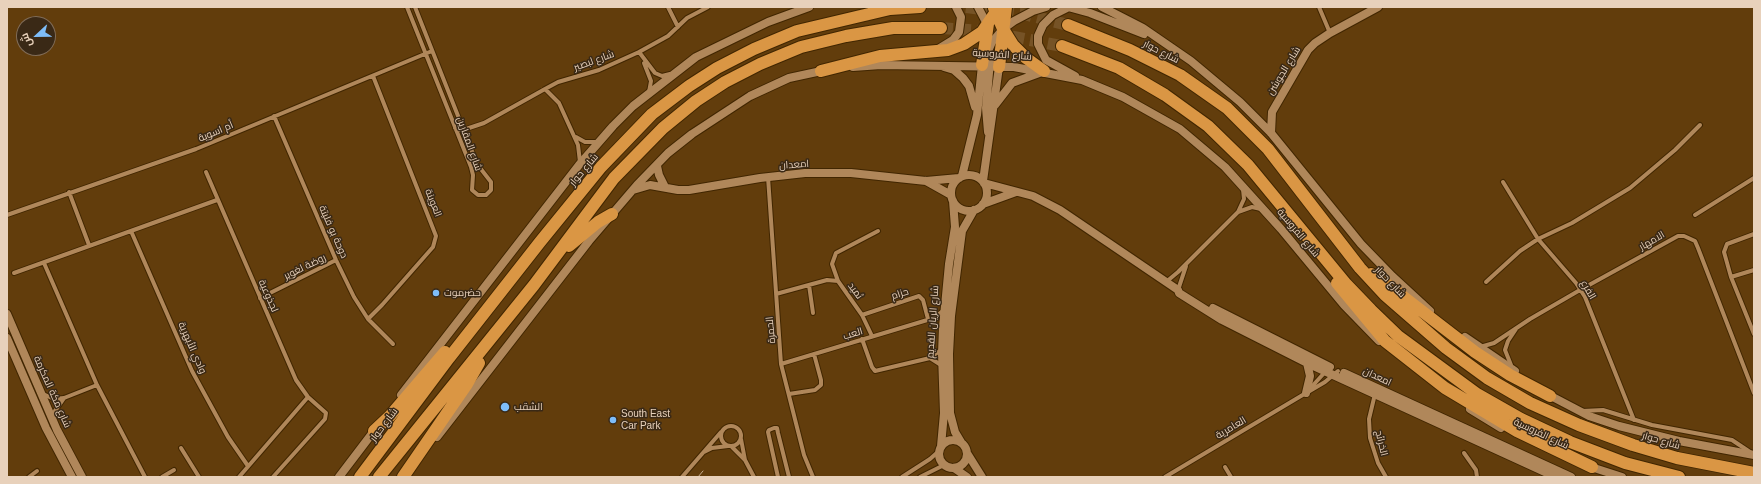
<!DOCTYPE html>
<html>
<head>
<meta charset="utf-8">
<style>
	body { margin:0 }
	#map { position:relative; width:1761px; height:484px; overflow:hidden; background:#623d0c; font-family:Helvetica,Cairo,sans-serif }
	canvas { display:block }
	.frame { position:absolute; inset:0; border:8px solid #e8d1bb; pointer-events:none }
	.north { position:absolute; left:16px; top:16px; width:40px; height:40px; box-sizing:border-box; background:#3a2916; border:1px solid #806c58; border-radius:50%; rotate:248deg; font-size:11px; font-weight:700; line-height:16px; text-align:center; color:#e8d1bb }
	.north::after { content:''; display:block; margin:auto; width:14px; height:18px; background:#7ebdf9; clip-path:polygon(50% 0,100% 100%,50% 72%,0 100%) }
</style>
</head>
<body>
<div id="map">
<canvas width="1761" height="484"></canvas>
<div class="frame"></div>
<div class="north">ش</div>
</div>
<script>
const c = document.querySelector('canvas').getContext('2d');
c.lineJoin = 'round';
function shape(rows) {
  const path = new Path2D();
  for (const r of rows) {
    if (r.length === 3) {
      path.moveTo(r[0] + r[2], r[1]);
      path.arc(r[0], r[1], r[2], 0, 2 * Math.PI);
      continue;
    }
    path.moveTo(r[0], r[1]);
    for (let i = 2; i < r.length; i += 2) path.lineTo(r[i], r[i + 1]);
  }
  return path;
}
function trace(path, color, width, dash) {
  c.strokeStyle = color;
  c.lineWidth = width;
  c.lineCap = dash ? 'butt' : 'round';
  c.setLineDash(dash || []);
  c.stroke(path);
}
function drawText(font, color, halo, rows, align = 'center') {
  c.font = font + ' Helvetica,Cairo,sans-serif';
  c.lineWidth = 3;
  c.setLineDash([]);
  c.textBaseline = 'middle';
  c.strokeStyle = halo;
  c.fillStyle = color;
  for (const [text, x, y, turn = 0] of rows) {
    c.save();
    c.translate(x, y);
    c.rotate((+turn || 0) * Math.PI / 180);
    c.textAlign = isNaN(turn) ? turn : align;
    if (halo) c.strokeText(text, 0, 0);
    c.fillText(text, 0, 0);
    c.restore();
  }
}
const highwayTunnel = shape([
	[966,7,1028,15,1068,25],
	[941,28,982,31,1062,46]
]);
const street = shape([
	[407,7,471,167,473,175,472,190,478,195,486,195,491,190,491,182,477,164,415,7],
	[668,7,678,27],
	[1319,7,1330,33],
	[639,52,668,36,687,18,708,7],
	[644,63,651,81,649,92],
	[545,89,558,82,599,70,639,52,655,73,662,76,670,74],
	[274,116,336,260,354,297,368,319,393,344],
	[455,128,463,130,484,123,545,89,559,103,578,145,580,162],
	[576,137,585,142,597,142],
	[206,172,296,380,308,397,326,413,325,419,273,477],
	[768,177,781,364,804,455,813,477],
	[1503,182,1538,239,1576,283,1585,297,1634,420],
	[69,192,89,245],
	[1238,212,1252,207,1261,209],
	[7,215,196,149,432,51],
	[1695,215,1754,178],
	[131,231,192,371,228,437,248,466],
	[1754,234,1727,244,1724,252,1731,277,1754,334],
	[44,263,97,385,145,477],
	[14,273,217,200],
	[1731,277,1754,270],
	[838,281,832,264,836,253,878,231],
	[1166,282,1178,272,1238,212,1244,199,1243,189],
	[1486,282,1520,251,1538,239,1572,223,1630,188,1675,150,1700,125],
	[809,285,813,313],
	[1178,290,1186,266],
	[776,294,827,280,838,281,862,315,872,336],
	[260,298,336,260],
	[862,315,919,296,923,300,928,319],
	[368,319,382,305,433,247,436,236,373,76],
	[862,339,872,367,875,371,930,358,941,350],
	[1480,347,1494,343,1530,319,1580,290,1678,236,1684,236,1695,241,1698,248,1754,393],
	[930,358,941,365],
	[781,364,934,318,944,310],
	[1511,365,1505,350,1508,341,1516,329],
	[1308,392,1325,382,1338,371],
	[43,394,54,399,64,398,97,385],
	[789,394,815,390,821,385,821,380,814,354],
	[1375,394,1369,419,1370,438,1378,463,1386,477],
	[1582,411,1603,410,1652,425,1732,440,1750,452],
	[54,418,55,411,64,398],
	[731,436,10],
	[741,439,745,460],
	[732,447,745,460,754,477],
	[181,448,199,477],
	[704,452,712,448,728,446],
	[1464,453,1476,470,1477,477],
	[1225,467,1231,477],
	[29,477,37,471],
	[162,477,174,470],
	[239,477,308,397],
	[682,477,721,432],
	[778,477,768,432,769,430,774,428,777,428,778,433,789,477],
	[902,477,930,459,939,451],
	[920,477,944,465],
	[1165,477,1306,393,1326,371]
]);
const secondary = shape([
	[978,7,988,26],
	[1068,7,1090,13,1144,34],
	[1069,7,1053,15,1043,25,1038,36,1038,44,1046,60,1075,76],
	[1102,7,1143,28,1191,61,1240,102,1271,133,1361,244,1392,276,1430,311],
	[940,48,953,40,959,32,961,17,956,7],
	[853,67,881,65,1014,67,1082,80,1123,97,1180,129,1225,167,1281,229,1344,305,1379,341],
	[944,67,954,70,963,78,969,86,975,107],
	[995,105,1012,83,1042,72],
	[988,132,986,108,990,61],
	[1271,133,1272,112,1308,50,1315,43,1330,33,1378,7],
	[657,166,659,175,665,187],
	[969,193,18],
	[962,176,977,115,982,65,992,42,1003,29,1014,21,1033,11,1046,7],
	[926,181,951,195],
	[983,181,999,67],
	[984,183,1033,196,1060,210,1178,290,1179,293,1222,320,1307,363,1556,477],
	[633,190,650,185,678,190,689,190,760,178,805,173,851,173,926,181,959,178],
	[983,204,1016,192],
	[1213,308,1330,367],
	[7,314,57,430,82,477],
	[1465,337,1515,371],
	[7,338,46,428,72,477],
	[1344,373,1571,477],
	[1306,393,1310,376,1307,363],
	[1547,394,1589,416,1619,426,1679,441,1754,455],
	[401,395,579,165,613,126,633,106,696,57,768,22,809,7],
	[1470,409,1501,428],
	[437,437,589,241,637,185,668,153,692,134,750,96,789,78,826,70],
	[953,454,14],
	[961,442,955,432,950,413,949,354,951,316,962,231,974,210],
	[941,446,944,413,942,354,943,327,949,264,955,227,953,201],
	[967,453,982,477],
	[1588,466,1622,477],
	[954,468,967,477],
	[339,477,377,427]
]);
const highway = shape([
	[994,8,1003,29,1013,45,1026,58,1044,71],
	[1068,25,1130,50,1180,75,1227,108,1268,149,1360,268,1385,295,1446,348,1487,378,1530,403,1579,425,1633,445,1677,458,1754,473],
	[1062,46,1119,68,1165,95,1208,126,1248,165,1346,284,1371,310,1398,336,1477,394,1521,419,1570,442,1625,463,1679,477],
	[982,65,988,24],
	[999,67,1006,7],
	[821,71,880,56,948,50,964,44,982,32,999,7],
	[569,246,598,222,612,214],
	[1371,274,1388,285,1475,352,1510,375,1550,396],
	[1337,283,1385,341,1445,388,1517,431,1592,467],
	[374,431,390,416,445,352],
	[360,477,449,358,540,242,601,167,652,114,689,86,717,68,754,49,797,31,890,9,920,7],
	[379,477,534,285,614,178,663,128,696,101,725,82,760,64,801,47,846,36,893,28,941,28],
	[403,477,467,384,479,363]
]);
const tram = shape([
	[698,477,703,471]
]);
const markers = [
	[436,293,4,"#7ebdf9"],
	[505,407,5,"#7ebdf9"],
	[613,420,4,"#7ebdf9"]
];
const streetNames = [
	["شارع حوار",1161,52,27],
	["شارع الفروسية",1002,55,4],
	["شارع لبصير",594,61,-20],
	["شارع الجوشن",1284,71,-59],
	["أم اسوية",216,132,-23],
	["شارع المقارين",469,144,70],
	["امعدان",794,165,-4],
	["شارع حوار",584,170,-50],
	["العوينة",433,203,68],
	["دوحة بو فليتة",333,232,66],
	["شارع الفروسية",1298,233,50],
	["الامهار",1652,241,-30],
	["روضة لغوير",305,267,-26],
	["شارع حوار",1390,282,46],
	["الفرع",1588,290,60],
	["ثميد",855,291,54],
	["حزام",900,294,-18],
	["لجذوعية",268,296,66],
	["شارع الريان القديم",933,322,-86],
	["الحمرة",771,330,-95],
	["العب",853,334,-17],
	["وادي الأبهرية",192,348,66],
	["امعدان",1377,377,25],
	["شارع مكة المكرمة",52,392,66],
	["شارع حوار",384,425,-53],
	["العامرية",1231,428,-31],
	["شارع الفروسية",1541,434,25],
	["شارع حوار",1661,441,16],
	["الخرائج",1381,443,77]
];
const poiNames = [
	["حضرموت",444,293],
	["الشقب",514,407],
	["South East",621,414],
	["Car Park",621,426]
];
trace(highwayTunnel, '#765326', 12, [12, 6]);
trace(street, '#412601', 6);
trace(secondary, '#412601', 10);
trace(highway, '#412601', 14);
trace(street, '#b0875a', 4);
trace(secondary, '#b0875a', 8);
trace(highway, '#da9644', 12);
trace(tram, '#c8ae91', 1);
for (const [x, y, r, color] of markers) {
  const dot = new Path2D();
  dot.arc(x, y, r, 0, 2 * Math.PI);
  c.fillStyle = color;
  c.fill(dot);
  trace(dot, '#3a2916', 1.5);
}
drawText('10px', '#e8d1bb', '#3a2916', streetNames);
drawText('10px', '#e8d1bb', '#3a2916', poiNames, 'left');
</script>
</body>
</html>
